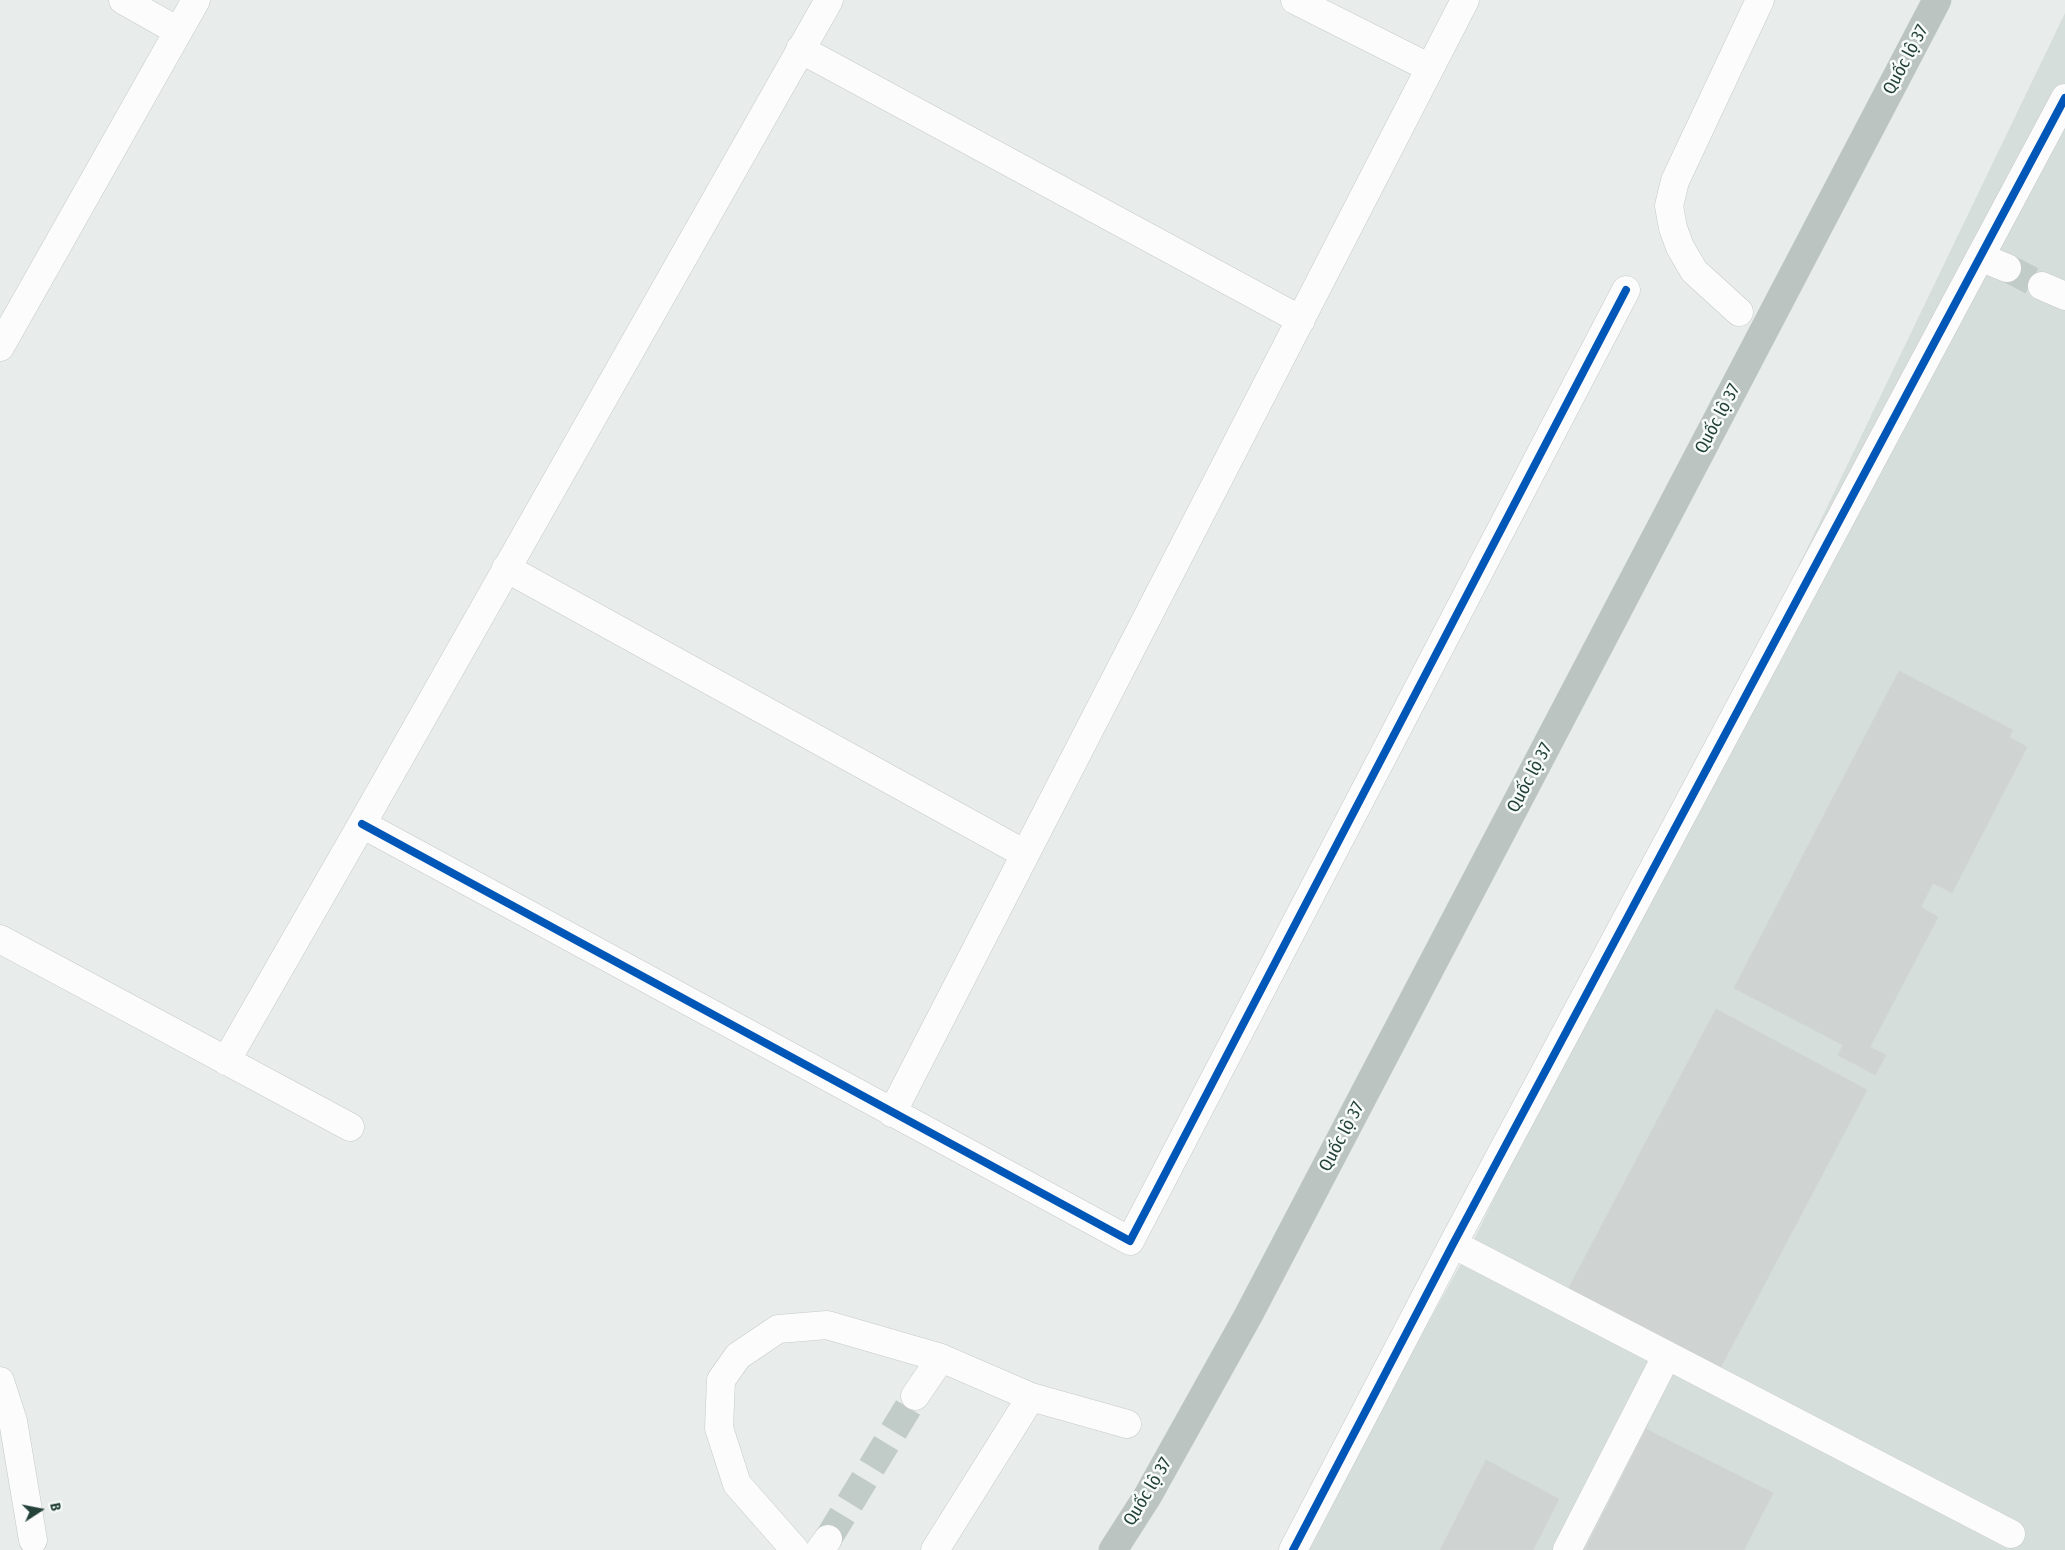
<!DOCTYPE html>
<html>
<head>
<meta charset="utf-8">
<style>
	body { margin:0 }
	#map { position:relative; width:2065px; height:1550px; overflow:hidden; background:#e8edeb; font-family:"Fira Sans Condensed",sans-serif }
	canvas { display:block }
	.north { position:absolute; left:15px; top:1485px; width:50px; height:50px; -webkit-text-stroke:4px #f7fbf9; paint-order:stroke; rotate:79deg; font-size:14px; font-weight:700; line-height:20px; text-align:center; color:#24423a }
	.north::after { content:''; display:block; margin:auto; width:18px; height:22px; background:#24423a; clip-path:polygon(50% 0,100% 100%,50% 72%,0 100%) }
</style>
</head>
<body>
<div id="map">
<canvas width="2065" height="1550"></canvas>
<div class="north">B</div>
</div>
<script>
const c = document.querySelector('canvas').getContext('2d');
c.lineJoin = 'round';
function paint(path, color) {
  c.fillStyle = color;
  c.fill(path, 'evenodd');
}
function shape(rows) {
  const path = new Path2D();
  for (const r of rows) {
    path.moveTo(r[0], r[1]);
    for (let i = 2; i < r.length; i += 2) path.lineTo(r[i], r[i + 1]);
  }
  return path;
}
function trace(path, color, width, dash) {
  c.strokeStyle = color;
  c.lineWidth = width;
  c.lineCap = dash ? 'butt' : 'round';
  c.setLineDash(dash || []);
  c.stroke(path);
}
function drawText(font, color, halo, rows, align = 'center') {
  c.font = font + ' "Fira Sans Condensed",sans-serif';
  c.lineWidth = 5;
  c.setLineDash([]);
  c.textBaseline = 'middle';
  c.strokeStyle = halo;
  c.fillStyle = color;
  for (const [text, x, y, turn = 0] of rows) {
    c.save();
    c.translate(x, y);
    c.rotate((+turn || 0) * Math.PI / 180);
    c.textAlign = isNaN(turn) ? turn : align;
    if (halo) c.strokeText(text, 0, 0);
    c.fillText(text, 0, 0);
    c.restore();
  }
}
const built = shape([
	[2065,13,2065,1550,1301,1550,1471,1246]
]);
const building = shape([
	[1899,671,2013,730,2009,737,2027,747,1952,893,1933,883,1921,907,1938,917,1870,1047,1886,1055,1875,1075,1838,1055,1843,1045,1734,988,1899,671],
	[1716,1009,1867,1090,1716,1376,1565,1295,1716,1009],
	[1646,1429,1773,1493,1744,1550,1585,1550,1646,1429],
	[1486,1460,1559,1499,1533,1550,1440,1550,1486,1460]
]);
const minorTunnel = shape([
	[2007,268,2042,286],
	[828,1539,915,1396]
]);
const minor = shape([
	[123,0,178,31],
	[1295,0,1430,68],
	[800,49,1301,320],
	[1980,257,2007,268],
	[2042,286,2065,296],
	[1739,312,1694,271,1680,247,1673,228,1669,206,1675,181,1760,0],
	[0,347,196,0],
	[506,568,1025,854],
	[362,824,1130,1241,1626,290],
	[0,939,350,1127],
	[226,1061,362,824,829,0],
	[892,1113,1465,0],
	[1453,1244,2011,1534],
	[0,1381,13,1421,33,1540],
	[915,1396,941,1358,1031,1397,1127,1424],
	[795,1550,737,1484,719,1428,721,1380,738,1356,778,1329,827,1325,941,1358],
	[820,1550,828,1539],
	[935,1550,1031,1397],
	[1293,1550,1453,1244,2065,98],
	[1567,1550,1667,1355]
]);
const highway = shape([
	[1113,1550,1147,1497,1248,1316,1937,0]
]);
const cycleway = shape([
	[362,824,1130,1241,1626,290],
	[1293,1550,1453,1244,2065,98]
]);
const streetNames = [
	["Quốc lộ 37",1906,60,-62],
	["Quốc lộ 37",1718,419,-62],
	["Quốc lộ 37",1530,778,-62],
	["Quốc lộ 37",1342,1137,-62],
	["Quốc lộ 37",1148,1492,-59]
];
paint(built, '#d6dedb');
paint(building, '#cfd4d2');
trace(building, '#d1d6d4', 1);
trace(minorTunnel, '#c1cbc8', 28, [28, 14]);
trace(minor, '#c5cac8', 29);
trace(highway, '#c3ccc9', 29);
trace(minor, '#fcfcfc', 28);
trace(highway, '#bcc4c2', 28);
trace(cycleway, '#0057b8', 8);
drawText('18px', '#24423a', '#f7fbf9', streetNames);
</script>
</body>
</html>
